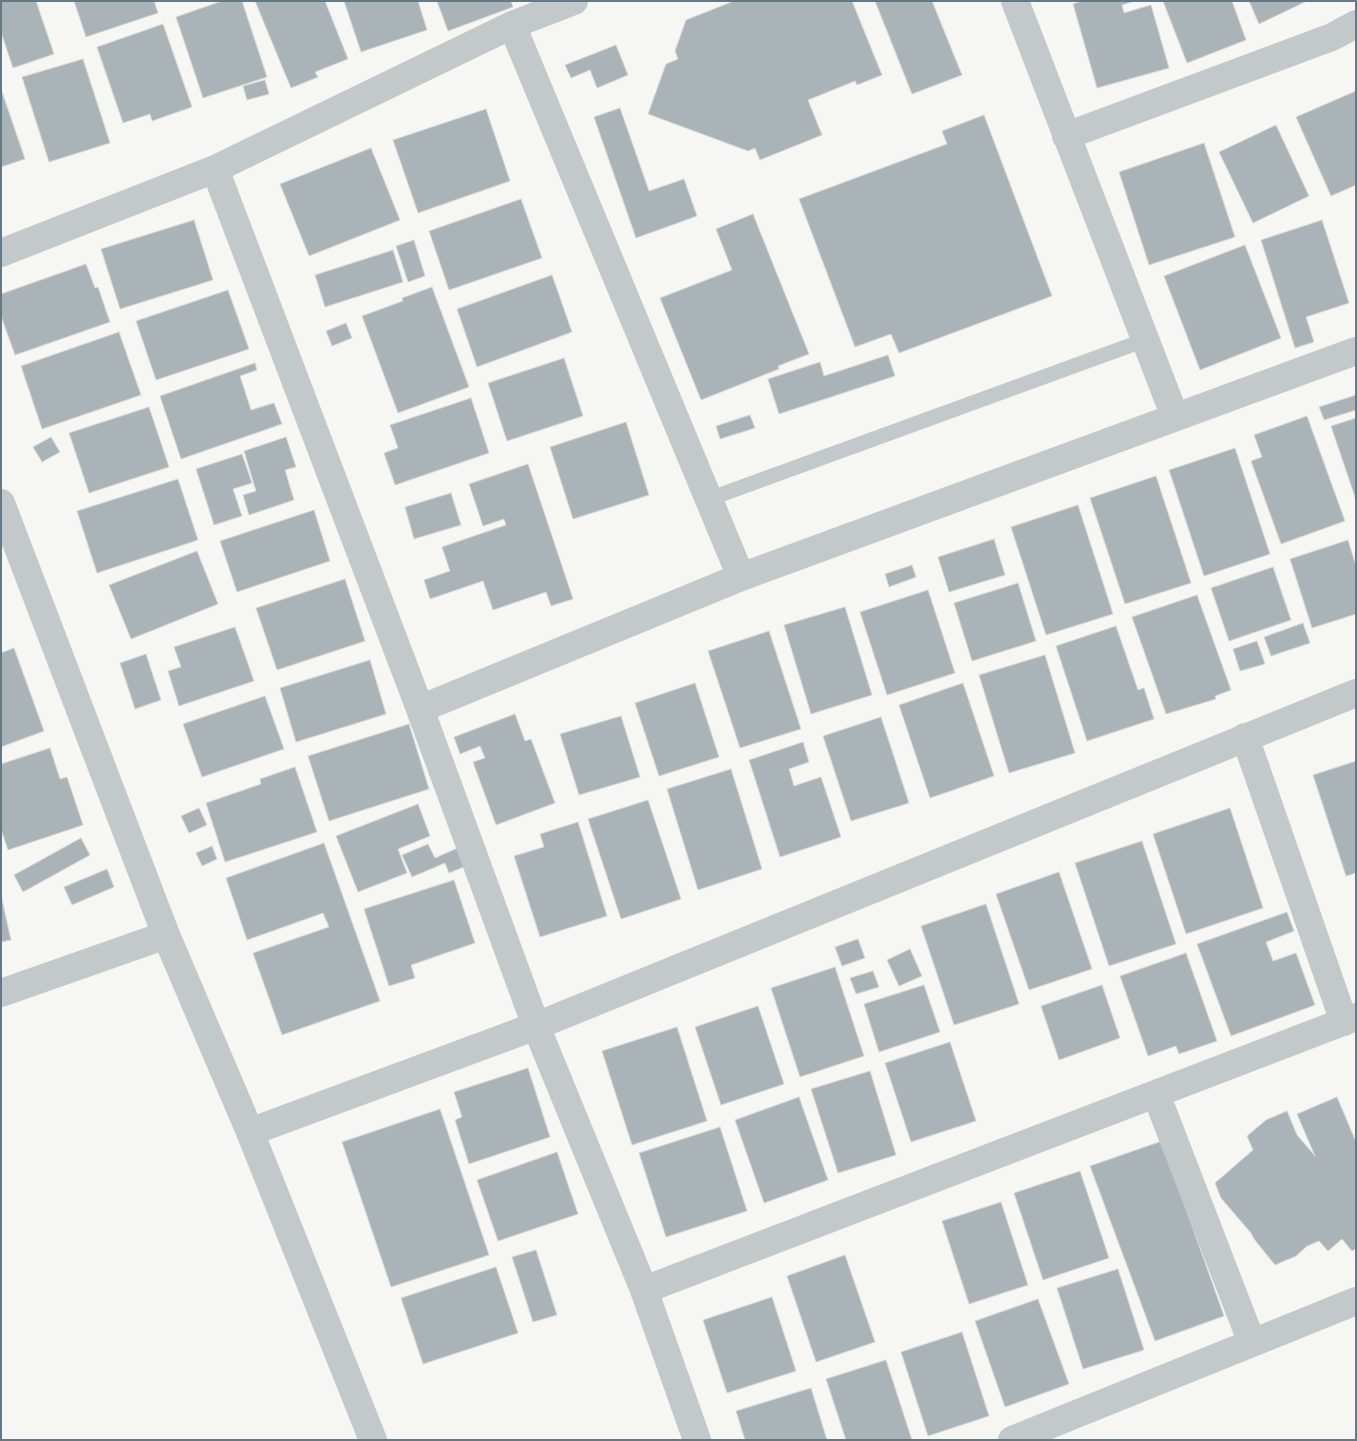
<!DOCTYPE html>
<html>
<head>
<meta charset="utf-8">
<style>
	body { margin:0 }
	#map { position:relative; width:1357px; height:1441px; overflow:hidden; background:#f6f6f2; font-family:"Titillium Web",sans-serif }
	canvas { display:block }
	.frame { position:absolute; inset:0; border:2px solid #637985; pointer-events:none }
</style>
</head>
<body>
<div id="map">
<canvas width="1357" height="1441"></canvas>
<div class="frame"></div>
</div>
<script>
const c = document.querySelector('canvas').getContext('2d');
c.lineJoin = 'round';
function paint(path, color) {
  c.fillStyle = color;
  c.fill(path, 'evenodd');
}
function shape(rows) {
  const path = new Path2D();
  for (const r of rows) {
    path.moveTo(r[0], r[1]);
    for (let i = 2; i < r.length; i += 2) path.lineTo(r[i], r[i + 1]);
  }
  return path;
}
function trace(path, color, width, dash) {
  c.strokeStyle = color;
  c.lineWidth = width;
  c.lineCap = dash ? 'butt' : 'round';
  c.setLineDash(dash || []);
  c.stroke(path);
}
const building = shape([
	[1,1,36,1,54,54,13,68,1,32,1,1],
	[74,1,154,1,158,13,86,37,74,1],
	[222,1,242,1,267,77,203,98,176,17,222,1],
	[255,1,325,1,348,59,315,72,318,77,291,88,255,1],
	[344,1,418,1,427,30,361,52,344,1],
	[437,1,511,1,513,7,448,31,437,1],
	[734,1,852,1,882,75,857,85,855,81,808,100,822,135,760,160,755,148,748,151,648,114,666,64,678,59,675,51,686,20,734,1],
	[875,1,932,1,962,75,912,94,875,1],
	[1082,1,1135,1,1122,5,1124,13,1151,5,1169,68,1097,88,1073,4,1082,1],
	[1163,1,1232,1,1246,40,1187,63,1163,1],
	[1249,1,1307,1,1259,24,1249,1],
	[163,24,192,107,152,121,150,114,123,123,97,47,163,24],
	[616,45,628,75,597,88,590,70,571,78,565,65,616,45],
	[83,59,110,143,49,162,22,77,83,59],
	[265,80,269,94,247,100,243,86,265,80],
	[1,89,25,159,1,167,1,89],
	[1356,91,1356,185,1331,196,1296,117,1356,91],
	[620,108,649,191,684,179,697,216,636,238,594,117,620,108],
	[486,109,510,181,418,213,393,140,486,109],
	[984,115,1052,296,899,353,891,334,855,347,799,199,947,144,942,131,984,115],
	[1276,125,1309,196,1253,223,1219,152,1276,125],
	[1204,143,1235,237,1149,265,1119,172,1204,143],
	[371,148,400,220,309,256,280,184,371,148],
	[521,199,542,258,449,290,429,231,521,199],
	[753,214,809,354,778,366,779,369,701,400,660,298,732,270,716,229,753,214],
	[194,220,213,280,120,309,101,249,194,220],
	[1322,220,1349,303,1306,317,1314,342,1295,348,1261,240,1322,220],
	[414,240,425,276,408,282,396,246,414,240],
	[1245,245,1281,338,1200,370,1164,276,1245,245],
	[393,250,403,282,325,307,315,275,393,250],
	[86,264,95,288,98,287,110,322,15,355,1,316,1,294,86,264],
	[552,275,572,332,477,367,457,309,552,275],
	[432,287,469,387,398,413,362,316,403,301,402,298,432,287],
	[228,290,249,349,156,380,136,321,228,290],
	[346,323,352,338,332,346,326,331,346,323],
	[119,332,141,395,42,429,21,366,119,332],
	[888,355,895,376,779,414,768,379,820,362,824,376,888,355],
	[564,358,583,416,507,441,488,383,564,358],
	[255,363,257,370,240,376,251,410,274,403,282,424,181,459,160,396,255,363],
	[1356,395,1356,410,1324,420,1319,407,1356,395],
	[471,398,489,453,395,485,384,453,398,448,390,425,471,398],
	[149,407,169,467,89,493,69,433,149,407],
	[750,415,755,428,720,439,716,426,750,415],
	[1307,416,1345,521,1281,544,1251,461,1262,457,1254,435,1307,416],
	[1356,418,1356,500,1331,426,1356,418],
	[626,422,649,495,573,519,550,447,626,422],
	[51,437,60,452,42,462,33,447,51,437],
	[286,437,296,467,285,470,294,500,249,515,243,495,256,491,244,451,286,437],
	[1235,448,1270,554,1204,576,1169,470,1235,448],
	[242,454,252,483,233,489,242,516,214,525,196,469,242,454],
	[528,464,573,599,551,606,546,592,493,610,483,581,430,599,424,580,450,571,442,547,506,525,504,519,483,526,469,484,528,464],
	[1156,476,1191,583,1125,604,1090,498,1156,476],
	[178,479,198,540,97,573,77,511,178,479],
	[451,493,461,525,414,539,405,507,451,493],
	[1078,505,1113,614,1046,635,1011,527,1078,505],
	[314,510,330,561,237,592,220,541,314,510],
	[994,539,1005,575,949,592,938,557,994,539],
	[1348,540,1356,566,1356,614,1312,628,1290,559,1348,540],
	[197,551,218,604,131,639,109,585,197,551],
	[912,565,916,577,889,587,885,574,912,565],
	[1273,567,1291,620,1229,641,1211,588,1273,567],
	[345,579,365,641,277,670,256,608,345,579],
	[1018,583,1036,641,972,661,954,603,1018,583],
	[928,590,955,673,887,695,860,612,928,590],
	[1197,595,1231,690,1215,696,1216,699,1166,714,1132,617,1197,595],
	[845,607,872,695,811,714,784,625,845,607],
	[1303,623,1310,643,1271,656,1264,637,1303,623],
	[1116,626,1138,690,1144,688,1154,719,1087,741,1056,646,1116,626],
	[235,627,254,681,179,706,168,671,181,667,174,647,235,627],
	[769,631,801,729,740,748,708,651,769,631],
	[1257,641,1265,664,1240,671,1233,649,1257,641],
	[14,648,44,731,1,747,1,653,14,648],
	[146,654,161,700,135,709,120,663,146,654],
	[1045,655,1075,753,1009,773,979,675,1045,655],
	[370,660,386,714,296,742,280,688,370,660],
	[695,683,719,757,659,776,635,703,695,683],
	[963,683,994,776,930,798,899,705,963,683],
	[265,696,284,749,202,777,183,724,265,696],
	[515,714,525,741,531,739,555,803,496,825,473,762,485,758,480,746,460,754,454,737,515,714],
	[621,716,640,777,579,795,560,734,621,716],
	[881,717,909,803,851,821,823,736,881,717],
	[409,724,429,789,329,821,308,756,409,724],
	[803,742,809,762,789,769,794,786,821,777,841,837,780,857,749,760,803,742],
	[50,748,60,779,67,777,83,825,8,850,1,829,1,764,50,748],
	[1356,761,1356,873,1346,876,1313,775,1356,761],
	[295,767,317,832,225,862,206,803,261,784,260,779,295,767],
	[731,769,762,869,698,890,667,789,731,769],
	[648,800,681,899,621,919,588,819,648,800],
	[418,804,430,836,398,849,407,873,358,892,336,836,418,804],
	[199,808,207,825,189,833,181,816,199,808],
	[1230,808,1263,908,1186,934,1153,834,1230,808],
	[578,822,607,916,540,937,514,856,544,847,540,834,578,822],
	[81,838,90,855,23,892,14,875,81,838],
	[1142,841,1176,944,1109,966,1075,863,1142,841],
	[324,843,380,1001,282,1035,253,953,329,927,323,913,247,940,226,878,324,843],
	[428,844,435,858,458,848,466,866,449,873,445,863,412,877,402,855,428,844],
	[212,846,217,859,202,866,196,853,212,846],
	[107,869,114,887,72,905,64,887,107,869],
	[1059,872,1092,969,1029,990,996,894,1059,872],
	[454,880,475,943,411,965,415,978,389,986,364,909,454,880],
	[1,895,11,940,1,942,1,895],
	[986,904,1019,1004,954,1025,921,926,986,904],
	[1287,912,1294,931,1266,942,1273,961,1296,953,1315,1005,1231,1036,1197,944,1287,912],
	[858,939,865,958,842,966,835,947,858,939],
	[910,949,922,976,899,986,887,960,910,949],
	[1186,953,1217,1041,1179,1054,1176,1046,1148,1056,1120,976,1186,953],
	[835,967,864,1056,800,1077,771,988,835,967],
	[873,971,879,987,856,994,850,978,873,971],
	[924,985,940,1032,879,1052,864,1004,924,985],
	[1102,985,1120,1038,1059,1060,1041,1006,1102,985],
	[758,1006,784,1084,721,1105,695,1027,758,1006],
	[677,1027,707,1121,632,1145,602,1051,677,1027],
	[950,1042,976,1121,911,1142,885,1063,950,1042],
	[528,1068,550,1137,469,1164,455,1120,462,1117,454,1092,528,1068],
	[870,1071,896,1155,838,1173,811,1089,870,1071],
	[799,1097,828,1180,764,1203,735,1120,799,1097],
	[1337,1097,1356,1142,1356,1249,1352,1251,1342,1239,1328,1251,1319,1241,1307,1246,1296,1256,1275,1265,1254,1239,1251,1233,1221,1198,1215,1183,1253,1150,1247,1136,1266,1120,1287,1111,1297,1135,1315,1156,1297,1114,1337,1097],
	[440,1109,489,1255,391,1287,342,1142,440,1109],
	[720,1127,747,1211,666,1237,639,1153,720,1127],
	[1162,1141,1224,1316,1155,1341,1090,1166,1162,1141],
	[557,1152,578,1214,498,1241,477,1180,557,1152],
	[1080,1171,1109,1258,1043,1280,1014,1193,1080,1171],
	[1001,1202,1028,1285,969,1304,942,1221,1001,1202],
	[536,1250,557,1315,533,1322,512,1257,536,1250],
	[845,1255,875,1342,816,1362,787,1276,845,1255],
	[496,1267,518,1333,423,1364,401,1298,496,1267],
	[1118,1269,1144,1350,1083,1369,1057,1288,1118,1269],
	[772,1297,796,1371,727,1393,703,1320,772,1297],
	[1038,1299,1069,1384,1005,1407,975,1321,1038,1299],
	[962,1332,989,1416,928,1436,901,1352,962,1332],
	[886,1360,912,1440,846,1440,826,1379,886,1360],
	[811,1388,827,1440,745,1440,736,1411,811,1388]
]);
const service = shape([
	[709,499,1145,340]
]);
const minor = shape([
	[1015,1,1175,417],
	[512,25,741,577],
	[1066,136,1332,37,1356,24],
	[215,169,420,709,536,1026,644,1290,697,1440],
	[1,253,215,169,512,25,574,1],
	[1,503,166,935,250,1132,373,1440],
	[420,709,741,577,1356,351],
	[1245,737,1344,1022],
	[1,993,166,935],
	[1156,1094,1252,1343],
	[250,1132,536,1026,1356,693],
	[644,1290,1356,1017],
	[1012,1440,1356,1301]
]);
paint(building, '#aab4b8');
trace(building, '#d7d7d5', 1);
trace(service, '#c3c8ca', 15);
trace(minor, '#c3c8ca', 28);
</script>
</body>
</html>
